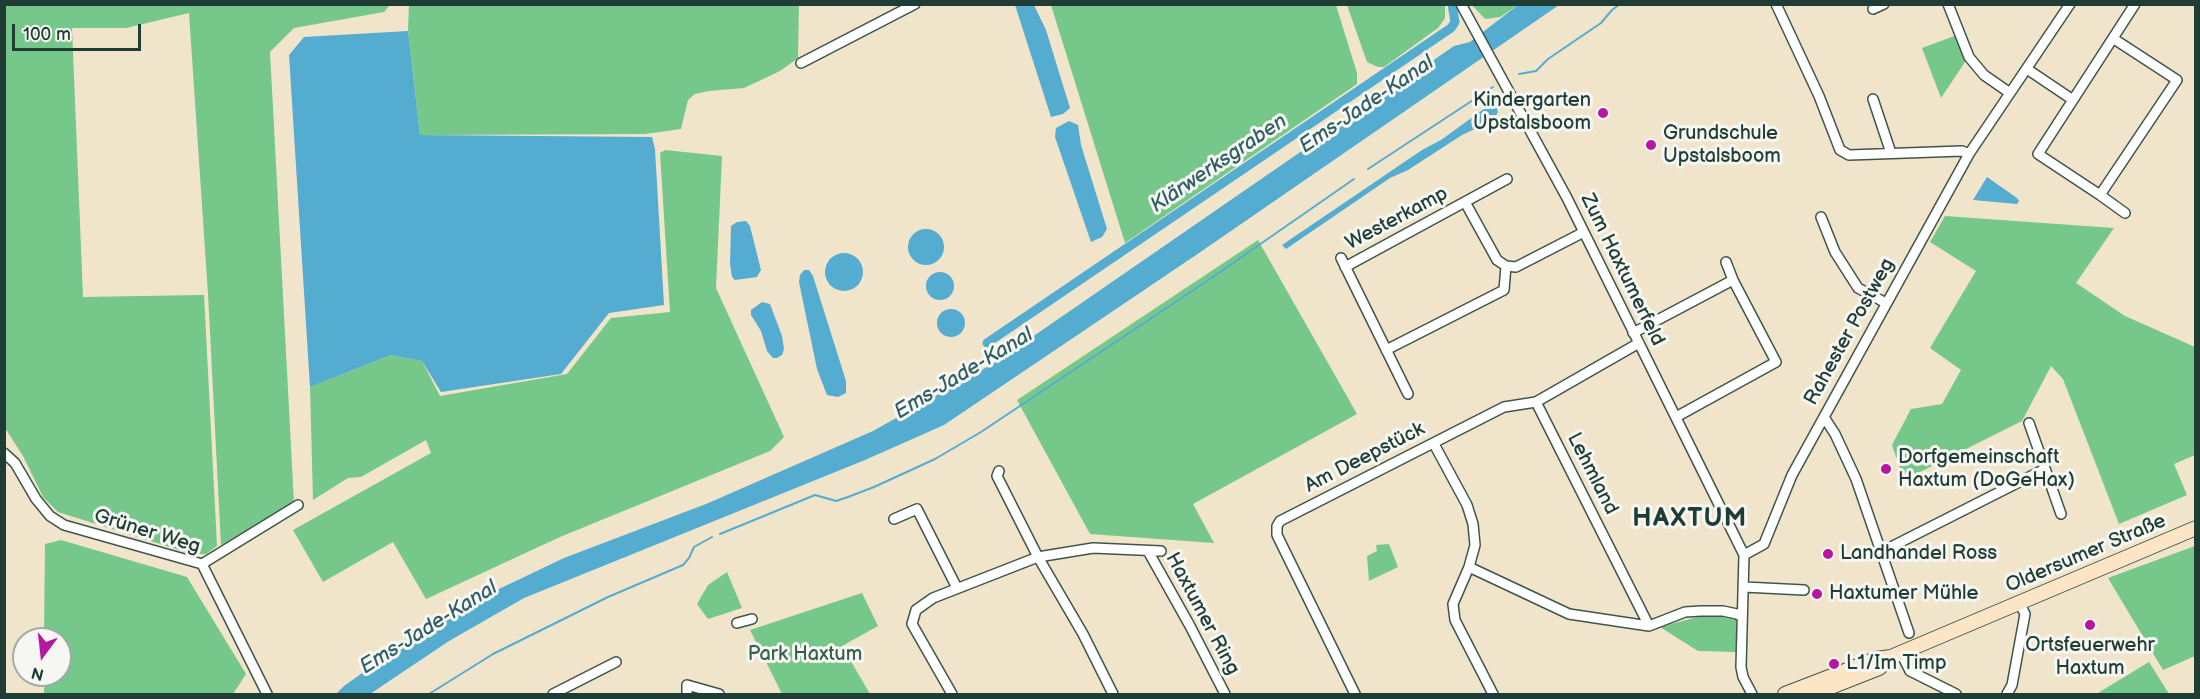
<!DOCTYPE html>
<html>
<head>
<meta charset="utf-8">
<style>
	body { margin:0 }
	#map { position:relative; width:2200px; height:699px; overflow:hidden; background:#f0e4ca; font-family:"Balsamiq Sans",sans-serif }
	canvas { display:block }
	.frame { position:absolute; inset:0; border:6px solid #1f3d34; pointer-events:none }
	.north { position:absolute; left:12px; top:627px; width:60px; height:60px; box-sizing:border-box; background:#f6f6f2; border:2px solid #a0aca6; border-radius:50%; rotate:195deg; font-size:16px; font-weight:700; line-height:24px; text-align:center; color:#1f3d34 }
	.north::after { content:''; display:block; margin:auto; width:21px; height:27px; background:#b5179e; clip-path:polygon(50% 0,100% 100%,50% 72%,0 100%) }
	.scale { position:absolute; left:12px; top:24px; width:129px; height:27px; box-sizing:border-box; border:3px solid #1f3d34; border-top:0; padding-left:8px; font-size:18px; line-height:21px; white-space:nowrap; color:#1f3d34; -webkit-text-stroke:4px #f6f6f2; paint-order:stroke }
</style>
</head>
<body>
<div id="map">
<canvas width="2200" height="699"></canvas>
<div class="frame"></div>
<div class="north">N</div>
<div class="scale">100 m</div>
</div>
<script>
const c = document.querySelector('canvas').getContext('2d');
c.lineJoin = 'round';
function paint(path, color) {
  c.fillStyle = color;
  c.fill(path, 'evenodd');
}
function shape(rows) {
  const path = new Path2D();
  for (const r of rows) {
    if (r.length === 3) {
      path.moveTo(r[0] + r[2], r[1]);
      path.arc(r[0], r[1], r[2], 0, 2 * Math.PI);
      continue;
    }
    path.moveTo(r[0], r[1]);
    for (let i = 2; i < r.length; i += 2) path.lineTo(r[i], r[i + 1]);
  }
  return path;
}
function trace(path, color, width, dash) {
  c.strokeStyle = color;
  c.lineWidth = width;
  c.lineCap = dash ? 'butt' : 'round';
  c.setLineDash(dash || []);
  c.stroke(path);
}
function drawText(font, color, halo, rows, align = 'center') {
  c.font = font + ' "Balsamiq Sans",sans-serif';
  c.lineWidth = 6;
  c.setLineDash([]);
  c.textBaseline = 'middle';
  c.strokeStyle = halo;
  c.fillStyle = color;
  for (const [text, x, y, turn = 0] of rows) {
    c.save();
    c.translate(x, y);
    c.rotate((+turn || 0) * Math.PI / 180);
    c.textAlign = isNaN(turn) ? turn : align;
    if (halo) c.strokeText(text, 0, 0);
    c.fillText(text, 0, 0);
    c.restore();
  }
}
const green = shape([
	[1445,4,1445,18,1438,28,1384,67,1378,67,1367,62,1347,5],
	[5,5,390,5,384,12,294,28,270,52,294,503,221,545,208,294,189,13,126,28,72,28,83,297,204,295,217,546,206,554,192,554,58,512,43,497,23,456,5,428],
	[409,5,799,5,798,58,780,71,744,88,709,91,695,94,688,100,681,129,645,134,420,135,408,31],
	[1051,5,1336,5,1357,73,1357,84,1125,243],
	[1472,5,1518,5,1500,17,1485,19],
	[1957,35,1967,59,1941,98,1922,48],
	[665,150,722,156,716,288,784,437,770,451,560,537,426,599,393,542,323,582,293,530,431,453,426,440,361,477,348,478,313,500,310,387,391,355,422,361,440,396,567,374,611,318,670,312,660,153],
	[1945,216,2114,228,2076,283,2125,316,2195,347,2195,455,2174,464,2187,495,2119,524,2063,379,2051,366,2022,421,1904,480,1892,445,1911,409,1942,404,1961,370,1930,348,1976,271,1930,242],
	[1258,240,1357,414,1193,504,1214,543,1090,534,1017,400],
	[61,540,187,577,246,674,233,694,44,694,44,675,60,675,60,639,44,639,45,544],
	[1389,544,1398,567,1369,581,1367,556,1377,551,1376,545],
	[2195,546,2195,656,2163,670,2108,578],
	[727,572,742,608,708,619,697,604,708,585],
	[862,593,878,626,842,646,870,694,782,694,750,630],
	[1709,614,1736,620,1736,652,1698,651,1660,627],
	[2149,662,2169,694,2097,694,2098,693]
]);
const water = shape([
	[1015,5,1034,5,1046,30,1070,108,1063,114,1051,117],
	[1518,5,1559,5,1199,253,944,425,865,460,524,598,449,641,370,694,336,694,344,686,406,642,478,599,564,558,706,504,873,431,996,362,1454,46,1470,42],
	[408,31,420,135,652,137,655,149,664,305,609,313,561,374,441,392,422,361,391,355,310,387,289,55,304,37],
	[1488,106,1496,106,1498,112,1495,117,1487,123,1462,135,1408,170,1390,178,1286,249,1282,245,1422,150,1441,140],
	[1069,121,1078,125,1081,145,1107,229,1102,237,1091,242,1055,137,1056,128],
	[1987,177,2017,198,2019,201,2017,204,1973,200],
	[746,221,750,226,761,270,757,277,735,280,732,277,730,264,731,226,737,222],
	[926,247,18],
	[844,272,19],
	[804,270,809,270,813,276,846,381,846,393,838,397,827,395,817,369,799,282,800,275],
	[940,286,14],
	[762,302,770,304,782,336,784,349,782,355,777,358,773,358,767,351,761,331,751,315,751,310],
	[951,323,14]
]);
const stream = shape([
	[1519,74,1536,71,1548,59,1601,23,1612,10,1620,4],
	[1368,169,1493,87],
	[720,534,815,495,836,501,848,497,874,487,935,459,981,432,1210,279,1354,179],
	[429,694,493,654,608,597,683,565,689,558,694,547,712,537]
]);
const canal = shape([
	[987,343,1451,28,1455,22,1452,4]
]);
const minor = shape([
	[1461,4,1567,198,1744,555,1741,667,1743,677,1752,694],
	[1776,4,1819,96,1840,150,1849,155,1962,151,1969,154],
	[1948,4,1969,57,1984,75,2010,93],
	[1873,9,1884,4],
	[2114,39,2177,80,2100,195,2038,154,2135,4],
	[801,63,915,4],
	[2027,69,2073,100],
	[1873,99,1891,153],
	[2100,195,2125,213],
	[1465,202,1497,260,1506,266,1516,267,1584,232],
	[1821,217,1835,252,1858,288,1886,303],
	[1341,258,1408,394],
	[1726,262,1733,280],
	[1345,267,1507,179],
	[1633,333,1733,280,1776,362,1676,417],
	[1386,350,1504,290,1506,266],
	[1536,402,1649,626],
	[1824,417,1835,434,1856,479,1909,633],
	[2029,423,2061,514],
	[1434,444,1467,505,1473,524,1475,545,1469,567,1453,604,1455,620,1493,694],
	[4,453,15,463,36,499,50,516,64,525,202,564,267,694],
	[999,471,997,476,1038,557,1083,634,1113,694],
	[894,519,917,509,957,588],
	[1148,551,1190,626,1225,694],
	[1881,552,2045,469],
	[1744,555,1764,544,1792,475,1969,154,2070,4],
	[202,564,298,505],
	[1469,567,1569,614,1649,626,1685,612,1701,611,1723,611,1737,614,1742,617],
	[1744,587,1804,590],
	[737,623,752,619],
	[1901,653,1910,671,1956,694],
	[553,694,616,662],
	[687,694,687,685,719,694],
	[952,694,912,624,916,610,933,598,1038,557,1093,548,1161,551],
	[1355,694,1277,535,1277,526,1280,521,1504,407,1536,402,1639,343],
	[2007,694,2012,685,2025,614,2020,604]
]);
const secondary = shape([
	[1785,694,1876,659,1891,657,2196,528],
	[1813,694,1879,668,1890,658]
]);
const markers = [
	[1603,113,6,"#b5179e"],
	[1651,145,6,"#b5179e"],
	[1886,469,6,"#b5179e"],
	[1828,554,6,"#b5179e"],
	[1817,594,6,"#b5179e"],
	[2090,625,6,"#b5179e"],
	[1834,664,6,"#b5179e"]
];
const poiNames = [
	["Kindergarten",1591,101,"right"],
	["Upstalsboom",1591,124,"right"],
	["Grundschule",1663,134],
	["Upstalsboom",1663,157],
	["Dorfgemeinschaft",1898,458],
	["Haxtum (DoGeHax)",1898,481],
	["Landhandel Ross",1840,554],
	["Haxtumer Mühle",1829,594],
	["Ortsfeuerwehr",2090,646,"center"],
	["Haxtum",2090,669,"center"],
	["L1/Im Timp",1846,664]
];
const streetNames = [
	["Westerkamp",1397,219,-28],
	["Zum Haxtumerfeld",1622,270,64],
	["Rahester Postweg",1850,332,-61],
	["Am Deepstück",1365,458,-27],
	["Lehmland",1592,474,63],
	["Grüner Weg",147,532,17],
	["Oldersumer Straße",2086,554,-23],
	["Haxtumer Ring",1202,614,62]
];
const parkNames = [
	["Park Haxtum",805,655]
];
const waterNames = [
	["Ems-Jade-Kanal",1367,105,-34],
	["Klärwerksgraben",1219,164,-34],
	["Ems-Jade-Kanal",964,374,-31],
	["Ems-Jade-Kanal",429,628,-32]
];
const districtNames = [
	["HAXTUM",1690,519]
];
paint(green, '#75c78a');
paint(water, '#54acd1');
trace(stream, '#54acd1', 2);
trace(canal, '#54acd1', 9);
trace(minor, '#3e564a', 12);
trace(secondary, '#3e564a', 16);
trace(minor, '#fff', 9);
trace(secondary, '#fce5c4', 14);
for (const [x, y, r, color] of markers) {
  const dot = new Path2D();
  dot.arc(x, y, r, 0, 2 * Math.PI);
  c.fillStyle = color;
  c.fill(dot);
  trace(dot, '#f6f6f2', 2);
}
drawText('20px', '#1f3d34', '#f6f6f2', poiNames, 'left');
drawText('20px', '#1f3d34', '#f6f6f2', streetNames);
drawText('20px', '#34604a', '#f6f6f2', parkNames);
drawText('italic 21px', '#2f5e63', '#f6f6f2', waterNames);
c.letterSpacing = '1.5px';
drawText('bold 26px', '#1f3d34', '#f6f6f2', districtNames);
c.letterSpacing = '0px';
</script>
</body>
</html>
